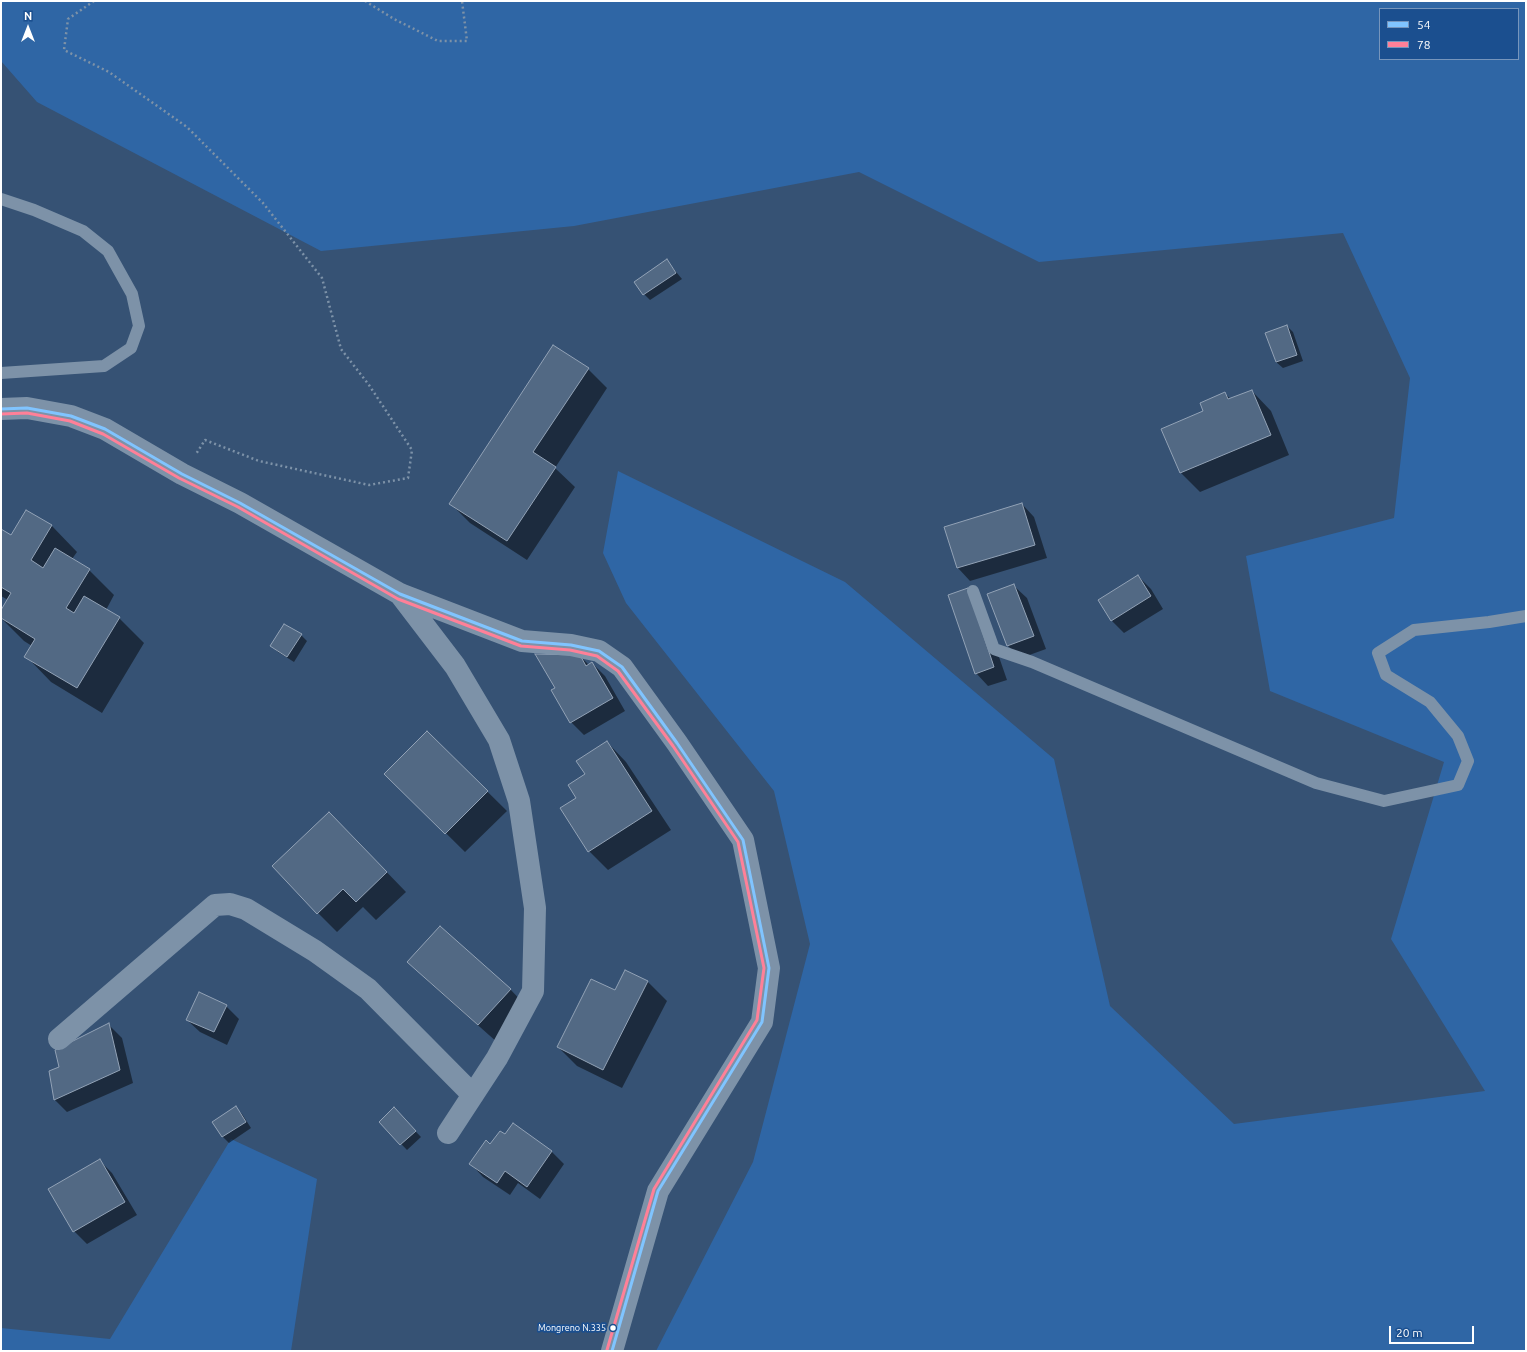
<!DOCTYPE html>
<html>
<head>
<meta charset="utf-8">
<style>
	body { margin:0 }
	#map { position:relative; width:1527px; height:1352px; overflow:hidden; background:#365274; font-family:Ubuntu,sans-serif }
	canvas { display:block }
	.frame { position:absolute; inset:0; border:2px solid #fff; pointer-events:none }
	.legend { position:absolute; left:1379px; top:8px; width:140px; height:52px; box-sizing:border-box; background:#1b4f8f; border:1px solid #7695bc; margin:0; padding:5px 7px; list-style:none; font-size:12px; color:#fff }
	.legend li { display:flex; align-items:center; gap:8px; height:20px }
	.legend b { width:20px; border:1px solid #7695bc }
	.north { position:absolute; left:8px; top:8px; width:40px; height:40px; -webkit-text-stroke:3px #1b4f8f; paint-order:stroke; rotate:0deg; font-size:11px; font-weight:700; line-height:16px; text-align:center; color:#fff }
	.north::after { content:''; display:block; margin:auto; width:14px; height:18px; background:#fff; clip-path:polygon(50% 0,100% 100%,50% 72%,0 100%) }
	.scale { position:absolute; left:1389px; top:1326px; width:85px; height:18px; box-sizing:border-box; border:2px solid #fff; border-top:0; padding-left:5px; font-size:12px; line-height:14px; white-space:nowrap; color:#fff; -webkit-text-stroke:3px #1b4f8f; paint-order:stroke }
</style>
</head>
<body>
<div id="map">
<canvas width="1527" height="1352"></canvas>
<div class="frame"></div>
<ul class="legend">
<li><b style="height:5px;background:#80c4ff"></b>54</li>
<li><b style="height:5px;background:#ff8098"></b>78</li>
</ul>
<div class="north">N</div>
<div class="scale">20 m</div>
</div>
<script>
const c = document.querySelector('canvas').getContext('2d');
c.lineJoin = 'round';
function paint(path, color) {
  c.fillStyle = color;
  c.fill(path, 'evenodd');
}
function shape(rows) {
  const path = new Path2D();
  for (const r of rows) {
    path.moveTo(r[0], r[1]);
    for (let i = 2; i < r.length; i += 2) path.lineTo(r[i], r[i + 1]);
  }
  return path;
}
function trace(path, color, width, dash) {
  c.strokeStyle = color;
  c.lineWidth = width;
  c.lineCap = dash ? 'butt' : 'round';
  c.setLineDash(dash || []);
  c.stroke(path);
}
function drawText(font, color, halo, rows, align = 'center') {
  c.font = font + ' Ubuntu,sans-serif';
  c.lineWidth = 3.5;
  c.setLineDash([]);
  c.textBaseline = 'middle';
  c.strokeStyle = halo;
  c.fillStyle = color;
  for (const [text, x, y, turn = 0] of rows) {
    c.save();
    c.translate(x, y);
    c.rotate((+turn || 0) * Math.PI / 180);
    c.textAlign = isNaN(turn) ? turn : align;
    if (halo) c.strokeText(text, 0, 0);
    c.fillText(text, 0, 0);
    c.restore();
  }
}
const green = shape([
	[1,1,1526,1,1526,1351,656,1351,753,1162,810,944,774,791,626,603,603,553,618,471,845,582,1054,759,1110,1006,1234,1124,1485,1091,1391,939,1444,762,1270,691,1246,556,1394,518,1410,378,1343,233,1039,262,859,172,574,226,321,251,37,102,1,61],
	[1380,9,1518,9,1518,59,1380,59],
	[231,1139,317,1179,291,1351,1,1351,1,1328,110,1339]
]);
const shadow = shape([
	[667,261,682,279,650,300,644,294],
	[1287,326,1293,332,1303,361,1283,368,1276,362],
	[588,369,607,388,555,468,575,487,527,560,470,523,451,504],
	[1252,391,1271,411,1289,455,1200,492,1180,472,1204,412,1225,394,1231,399],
	[1022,504,1034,517,1047,558,970,581,958,568],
	[27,512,52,526,77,552,72,559,89,570,114,595,106,610,119,618,144,643,102,713,51,682,26,656,32,646,24,641,1,618,1,612,8,600,1,596,1,530,12,537],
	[1138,576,1151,589,1163,609,1124,633,1112,621],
	[1014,586,1027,598,1046,649,1021,658,1008,646],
	[980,602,1007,680,988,686,976,673],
	[301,635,307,641,294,662,278,652,272,646],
	[580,656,589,665,592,663,605,676,625,711,584,735,571,722,556,688],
	[427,732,507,811,465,852,386,774],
	[607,742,626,762,671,830,608,870,589,851,577,798,587,774],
	[348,832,406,892,376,920,363,907,337,932,318,913],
	[409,962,510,989,529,1009,498,1043,428,981],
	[647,981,667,1001,622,1088,577,1066,558,1047,616,992],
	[226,1006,239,1019,227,1045,200,1032,187,1020],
	[109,1025,122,1038,133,1083,67,1112,54,1099,60,1068],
	[236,1108,242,1114,251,1128,229,1143,223,1137,214,1122],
	[394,1109,421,1137,407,1150,380,1122],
	[506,1136,552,1152,564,1164,540,1199,518,1183,510,1195,483,1177,471,1164],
	[99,1160,112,1173,137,1215,87,1244,74,1231]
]);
const building = shape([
	[667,259,676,273,643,295,634,282,667,259],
	[1287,325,1297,355,1276,362,1265,333,1287,325],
	[553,345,589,368,533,452,556,467,507,541,449,504,553,345],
	[1252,390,1271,435,1180,473,1161,429,1203,411,1200,403,1225,392,1228,399,1252,390],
	[1022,503,1035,545,957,568,944,527,1022,503],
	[26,510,52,525,31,560,43,568,55,548,90,569,66,608,74,613,84,596,120,617,77,688,24,657,35,639,1,618,1,610,11,593,1,587,1,529,11,535,26,510],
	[1138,575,1151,596,1111,621,1098,600,1138,575],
	[1014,584,1034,636,1007,646,987,594,1014,584],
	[968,588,994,667,975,674,948,595,968,588],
	[284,624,302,634,287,657,270,646,284,624],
	[535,654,580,655,586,666,592,662,613,698,570,723,551,690,555,688,535,654],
	[427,731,488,791,445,834,384,774,427,731],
	[607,741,652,811,588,852,560,808,576,798,568,785,585,774,576,761,607,741],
	[329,812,387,872,356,902,343,889,317,914,272,866,329,812],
	[440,926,511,989,478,1025,407,962,440,926],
	[625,970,648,981,603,1070,557,1047,591,979,615,990,625,970],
	[199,992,227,1005,214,1032,186,1020,199,992],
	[109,1023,120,1070,54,1100,49,1071,59,1067,55,1050,109,1023],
	[236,1106,246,1122,222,1137,212,1122,236,1106],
	[394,1107,416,1131,400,1145,379,1122,394,1107],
	[513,1123,552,1151,527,1187,505,1171,497,1183,469,1164,486,1140,490,1144,500,1131,505,1134,513,1123],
	[100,1159,125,1202,73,1232,48,1189,100,1159]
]);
const path = shape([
	[94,1,68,19,64,50,109,72,187,127,263,203,322,278,341,349,369,385,412,450,408,478,369,485,259,461,205,440,196,454],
	[365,1,394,19,438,41,467,41,462,1]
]);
const service = shape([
	[1,199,34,210,83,231,108,251,132,294,139,326,131,348,104,366,1,373],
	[973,591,994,649,1032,662,1316,783,1384,801,1458,785,1468,761,1458,736,1430,702,1386,675,1378,653,1414,630,1489,622,1526,616]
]);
const minor = shape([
	[1,409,27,408,71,416,105,429,182,474,240,503,400,594,522,641,571,645,599,651,622,667,677,743,743,840,769,968,762,1022,658,1191,612,1351],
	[400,594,455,666,499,740,519,801,535,908,533,991,497,1058,448,1133],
	[59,1039,215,905,230,904,246,909,315,951,368,989,473,1095]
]);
const bus1 = shape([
	[1,409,27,408,71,416,105,429,182,474,240,503,400,594,522,641,571,645,599,651,622,667,677,743,743,840,769,968,762,1022,658,1191,612,1351]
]);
const bus2 = shape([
	[1,414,27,413,70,421,103,434,179,478,238,507,398,599,521,646,570,650,597,656,618,671,673,746,738,842,764,968,757,1020,654,1189,607,1350]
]);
const markers = [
	[613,1328,3.5,"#fff"]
];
const busNames = [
	["Mongreno N.335",606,1328]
];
paint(green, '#2f66a5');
paint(shadow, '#0007');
paint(building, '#526984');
trace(building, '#92a2b6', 1);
trace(path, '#7d92a8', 2.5, [2, 3]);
trace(service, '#7d92a8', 12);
trace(minor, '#7d92a8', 22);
trace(bus1, '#80c4ff', 3);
trace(bus2, '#ff8098', 3);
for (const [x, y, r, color] of markers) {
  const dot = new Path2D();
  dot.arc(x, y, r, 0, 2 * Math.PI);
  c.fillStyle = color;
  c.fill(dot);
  trace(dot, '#1b4f8f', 1.5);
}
drawText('9px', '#fff', '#1b4f8f', busNames, 'right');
</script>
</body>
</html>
